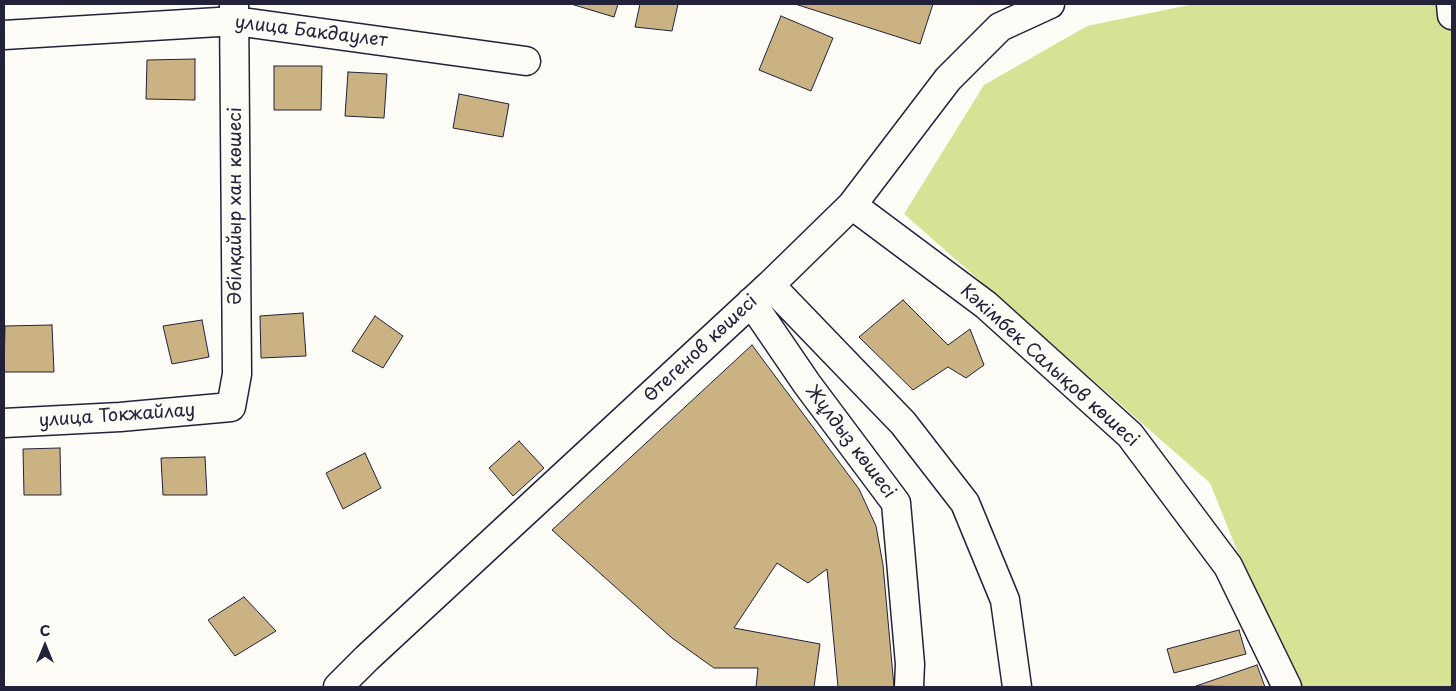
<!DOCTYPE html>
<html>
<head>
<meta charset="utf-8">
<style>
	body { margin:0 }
	#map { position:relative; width:1456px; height:691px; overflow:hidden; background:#fdfcf7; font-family:"Playpen Sans",sans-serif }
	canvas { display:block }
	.frame { position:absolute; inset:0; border:5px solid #22223b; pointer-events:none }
	.north { position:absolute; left:20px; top:621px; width:50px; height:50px; -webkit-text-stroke:4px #fdfcf7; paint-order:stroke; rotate:0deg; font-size:14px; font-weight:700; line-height:20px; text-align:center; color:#22223b }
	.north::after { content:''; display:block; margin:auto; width:18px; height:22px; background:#22223b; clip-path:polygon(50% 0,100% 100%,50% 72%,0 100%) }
</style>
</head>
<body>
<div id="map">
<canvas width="1456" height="691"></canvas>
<div class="frame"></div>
<div class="north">С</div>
</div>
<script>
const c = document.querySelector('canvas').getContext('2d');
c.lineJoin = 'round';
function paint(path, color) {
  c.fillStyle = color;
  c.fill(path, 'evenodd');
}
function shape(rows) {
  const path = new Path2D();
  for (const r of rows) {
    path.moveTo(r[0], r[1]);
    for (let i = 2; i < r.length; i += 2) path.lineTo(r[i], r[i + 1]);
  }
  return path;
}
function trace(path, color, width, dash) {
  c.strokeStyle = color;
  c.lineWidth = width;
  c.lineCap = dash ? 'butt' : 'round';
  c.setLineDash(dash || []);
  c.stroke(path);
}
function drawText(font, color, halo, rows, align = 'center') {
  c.font = font + ' "Playpen Sans",sans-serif';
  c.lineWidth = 5;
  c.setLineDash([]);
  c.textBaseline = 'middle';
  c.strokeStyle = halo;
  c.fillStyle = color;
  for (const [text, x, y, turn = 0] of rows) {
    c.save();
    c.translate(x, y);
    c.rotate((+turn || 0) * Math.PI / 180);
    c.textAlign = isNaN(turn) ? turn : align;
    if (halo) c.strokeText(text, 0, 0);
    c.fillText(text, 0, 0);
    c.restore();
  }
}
const green = shape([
	[1194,4,1452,4,1452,687,1292,687,1210,483,904,214,984,85,1087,26]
]);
const building = shape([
	[571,4,618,4,614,17,571,4],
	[640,4,678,4,672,31,635,27,640,4],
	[795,4,933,4,920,44,795,4],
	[781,16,833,38,811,91,759,70,781,16],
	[195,59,195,100,146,99,147,60,195,59],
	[274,66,322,66,321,110,274,110,274,66],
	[348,72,387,74,384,118,345,116,348,72],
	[459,94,509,104,503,137,453,128,459,94],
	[903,300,948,345,970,329,984,365,966,378,948,367,913,390,859,337,903,300],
	[303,313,306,356,261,358,260,316,303,313],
	[375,316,403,336,383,368,352,351,375,316],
	[202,320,209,357,172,364,163,326,202,320],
	[52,325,54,372,4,372,5,326,52,325],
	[752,345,859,489,876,526,883,565,894,687,838,687,827,569,808,583,777,563,734,628,820,644,814,687,756,687,758,668,714,668,672,638,552,530,752,345],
	[519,441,544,468,513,496,489,468,519,441],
	[60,448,61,495,24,495,23,449,60,448],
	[365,453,381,488,343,509,326,473,365,453],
	[205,457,207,495,163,495,161,458,205,457],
	[244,597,276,631,235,656,208,620,244,597],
	[1239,630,1246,654,1174,673,1167,649,1239,630],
	[1257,665,1265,687,1196,686,1257,665]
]);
const minor = shape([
	[1451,4,1452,15],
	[4,35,235,21,526,61],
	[852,205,986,305,1130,435,1228,566,1287,687],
	[770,285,903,423,965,503,1005,600,1017,687],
	[751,302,807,384,896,503,910,664,909,687],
	[4,423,120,417,231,407,237,374,234,4],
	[338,687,367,658,770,285,852,205,948,79,1000,27,1050,4]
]);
const streetNames = [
	["улица Бакдаулет",311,32,7],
	["Әбілқайыр хан көшесі",236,206,-90],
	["Өтегенов көшесі",701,349,-43],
	["Кәкімбек Салықов көшесі",1049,366,42],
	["улица Токжайлау",117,416,-4],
	["Жұлдыз көшесі",850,442,53]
];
paint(green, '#d7e295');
paint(building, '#cab282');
trace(building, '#22223b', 1);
trace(minor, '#22223b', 31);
trace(minor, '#fdfcf7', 28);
drawText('18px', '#22223b', '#fdfcf7', streetNames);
</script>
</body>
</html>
